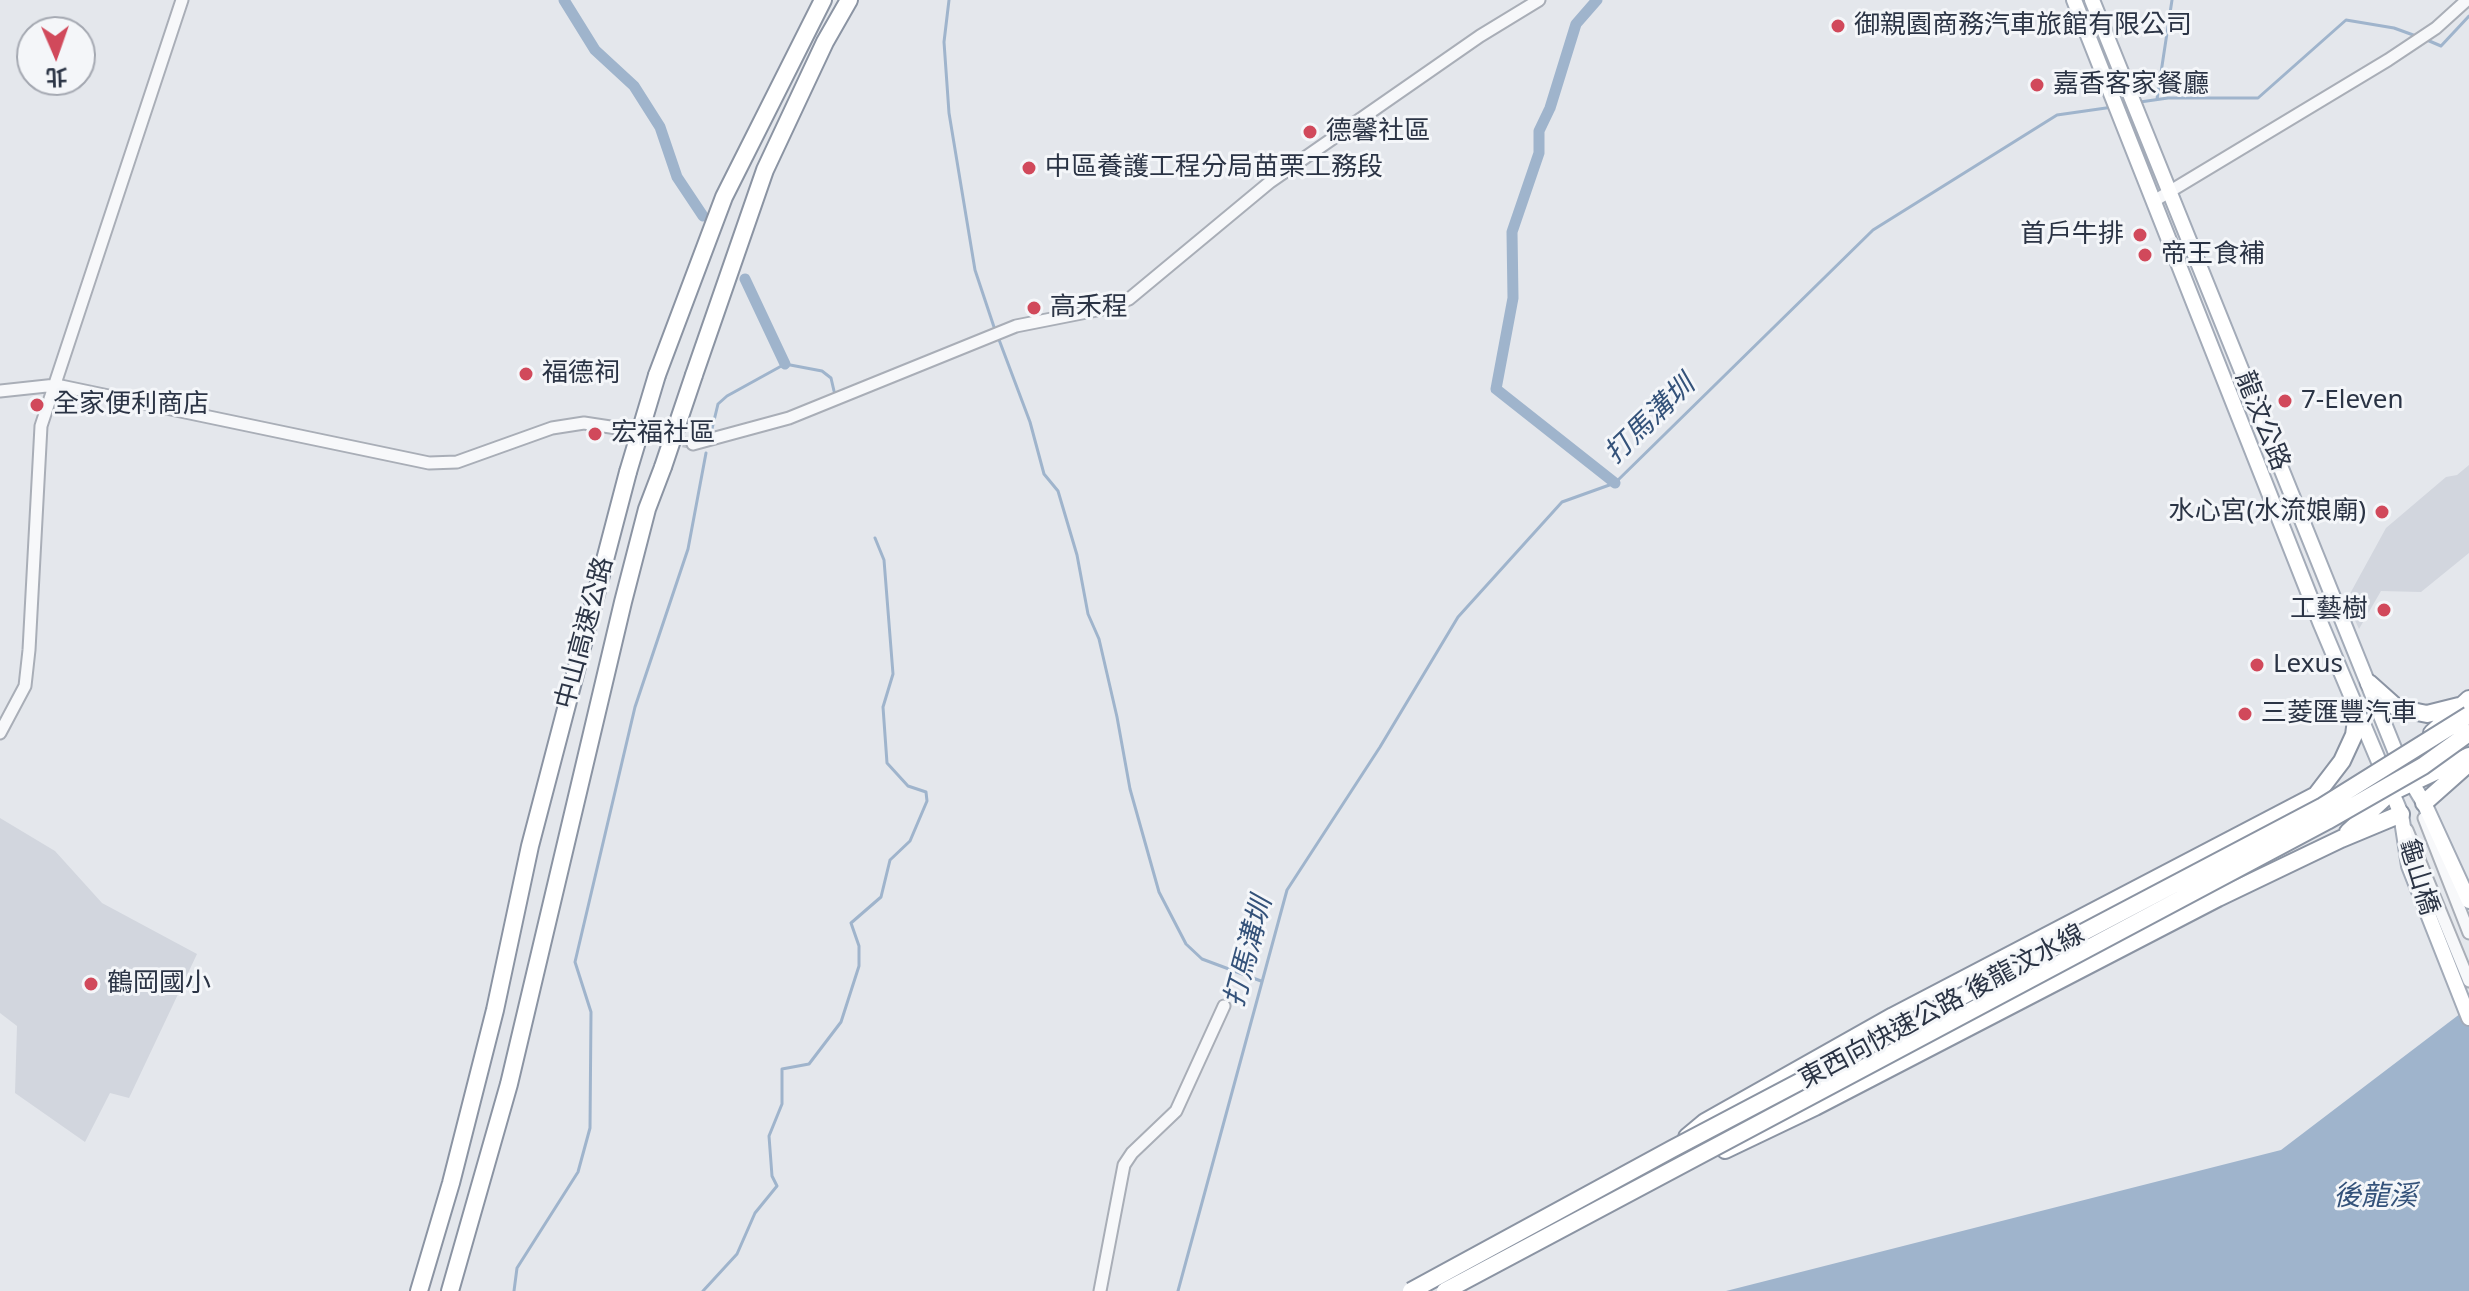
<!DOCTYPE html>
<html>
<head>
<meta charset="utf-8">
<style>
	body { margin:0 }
	#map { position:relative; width:2469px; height:1291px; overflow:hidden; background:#e4e7ec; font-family:"Noto Sans","Noto Sans TC",sans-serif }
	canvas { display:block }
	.north { position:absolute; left:16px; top:16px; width:80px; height:80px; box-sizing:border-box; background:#f4f6f9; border:2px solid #a4a8b1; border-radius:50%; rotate:178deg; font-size:22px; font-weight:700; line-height:32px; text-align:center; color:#2b3445 }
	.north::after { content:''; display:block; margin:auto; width:28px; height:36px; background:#d1495b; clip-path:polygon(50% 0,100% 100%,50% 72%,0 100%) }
</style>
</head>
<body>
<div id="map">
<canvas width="2469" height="1291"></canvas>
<div class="north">北</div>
</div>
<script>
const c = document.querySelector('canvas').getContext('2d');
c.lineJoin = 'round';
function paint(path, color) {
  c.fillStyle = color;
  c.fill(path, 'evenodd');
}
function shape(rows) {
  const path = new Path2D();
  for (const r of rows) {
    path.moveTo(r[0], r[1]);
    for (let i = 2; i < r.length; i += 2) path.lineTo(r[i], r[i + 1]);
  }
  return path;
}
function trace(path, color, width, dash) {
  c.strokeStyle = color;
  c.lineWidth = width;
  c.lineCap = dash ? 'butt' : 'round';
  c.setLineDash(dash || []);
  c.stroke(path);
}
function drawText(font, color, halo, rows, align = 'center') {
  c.font = font + ' "Noto Sans","Noto Sans TC",sans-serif';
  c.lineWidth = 6;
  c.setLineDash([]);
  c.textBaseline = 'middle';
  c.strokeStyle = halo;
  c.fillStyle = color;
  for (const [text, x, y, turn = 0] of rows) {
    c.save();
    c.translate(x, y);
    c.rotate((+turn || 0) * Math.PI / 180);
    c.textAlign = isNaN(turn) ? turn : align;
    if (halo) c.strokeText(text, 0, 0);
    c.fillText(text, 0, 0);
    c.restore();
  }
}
const built = shape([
	[2469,465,2469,553,2421,592,2381,591,2359,629,2346,601,2386,528,2446,477,2457,475],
	[0,818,55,851,102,903,197,954,129,1098,110,1093,85,1142,15,1093,17,1026,0,1013]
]);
const water = shape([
	[2469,1007,2469,1291,1726,1291,2281,1150]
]);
const stream = shape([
	[949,0,944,42,949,113,975,270,995,330],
	[2427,40,2441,46,2469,16],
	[2157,99,2172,0],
	[2140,102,2168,98,2258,98,2346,20,2394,28,2416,36],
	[998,337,1030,422,1044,474,1058,491,1077,555,1088,614,1099,639,1117,717,1130,789,1159,892,1186,944,1202,959,1261,981],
	[711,433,718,404,727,396,785,364,822,371,831,378,834,391],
	[514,1291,517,1268,578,1172,590,1128,591,1012,575,962,635,707,688,549,706,453],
	[703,1291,737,1254,755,1213,777,1186,772,1176,769,1136,782,1104,782,1069,809,1064,841,1022,859,966,859,946,851,923,881,897,890,860,910,841,927,801,926,792,908,786,887,763,883,707,893,674,884,560,875,538],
	[1178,1291,1287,890,1380,747,1458,617,1562,502,1615,483,1873,230,2057,115,2113,107]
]);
const canal = shape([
	[564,0,595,50,634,86,660,127,677,177,703,216],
	[1597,0,1576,24,1550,108,1539,131,1539,153,1512,232,1513,298,1496,389,1615,483],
	[745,279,785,364]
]);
const minorTunnel = shape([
	[635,431,693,444]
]);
const minor = shape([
	[2154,201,2388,60,2436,28,2467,0],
	[0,391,56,385,429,463,457,462,552,428,584,423,630,430],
	[693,444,789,418,1016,326,1102,309,1129,299,1270,182,1480,36,1539,0],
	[0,733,25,686,29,650,41,426,182,0],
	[2424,818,2469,933],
	[2407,830,2469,981],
	[1100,1291,1124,1165,1132,1153,1176,1111,1224,1006]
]);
const major = shape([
	[2074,0,2320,622,2401,814,2409,866,2469,1018],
	[2092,0,2400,763,2424,803,2469,901]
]);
const highway = shape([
	[657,375,724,197,823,0],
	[694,375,765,170,825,42,849,0],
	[2369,683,2397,708,2427,714,2459,706],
	[2432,733,2469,699],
	[2424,803,2469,763],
	[2348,832,2390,793,2469,756],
	[1687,1137,1705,1122,1893,1016,2316,795,2342,761,2354,735,2357,713],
	[1725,1150,1815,1107,2218,898,2341,839,2401,814],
	[419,1291,451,1183,495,1010,530,846,628,472],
	[450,1291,509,1084,623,602,647,509,663,467]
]);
const highwayBridge = shape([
	[663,467,694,375],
	[628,472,657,375],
	[1411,1291,1672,1149,2323,806,2469,715],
	[1445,1291,2327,821,2423,766,2469,733]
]);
const markers = [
	[1838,26,8,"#d1495b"],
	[2037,85,8,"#d1495b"],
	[1310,132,8,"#d1495b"],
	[1029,168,8,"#d1495b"],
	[2140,235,8,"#d1495b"],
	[2145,255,8,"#d1495b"],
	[1034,308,8,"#d1495b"],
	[526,374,8,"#d1495b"],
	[2285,401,8,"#d1495b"],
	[37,405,8,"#d1495b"],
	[595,434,8,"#d1495b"],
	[2382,512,8,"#d1495b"],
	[2384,610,8,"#d1495b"],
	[2257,665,8,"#d1495b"],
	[2245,714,8,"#d1495b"],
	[91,984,8,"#d1495b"]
];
const poiNames = [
	["御親園商務汽車旅館有限公司",1854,26],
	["嘉香客家餐廳",2053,85],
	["德馨社區",1326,132],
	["中區養護工程分局苗栗工務段",1045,168],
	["首戶牛排",2124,235,"right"],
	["帝王食補",2161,255],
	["高禾程",1050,308],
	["福德祠",542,374],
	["7-Eleven",2301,401],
	["全家便利商店",53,405],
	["宏福社區",611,434],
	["水心宮(水流娘廟)",2366,512,"right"],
	["工藝樹",2368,610,"right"],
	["Lexus",2273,665],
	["三菱匯豐汽車",2261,714],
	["鶴岡國小",107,984]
];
const streetNames = [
	["龍汶公路",2262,421,68],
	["中山高速公路",585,633,-75],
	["龜山橋",2418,877,73],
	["東西向快速公路 後龍汶水線",1942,1007,-28]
];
const waterNames = [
	["打馬溝圳",1650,420,-44],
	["打馬溝圳",1249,952,-75],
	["後龍溪",2375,1197]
];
paint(built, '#d2d6de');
paint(water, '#9fb4cc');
trace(stream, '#9fb4cc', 3);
trace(canal, '#9fb4cc', 11);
trace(minorTunnel, '#bfc3cb', 11, [11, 5.5]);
trace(minor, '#a9aeb7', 15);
trace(major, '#a3abb8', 18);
trace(highway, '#8b94a3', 20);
trace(minor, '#f7f8fa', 11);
trace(major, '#fff', 14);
trace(highway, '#fff', 16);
trace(highwayBridge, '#8b94a3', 20, []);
trace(highwayBridge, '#fff', 16);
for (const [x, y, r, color] of markers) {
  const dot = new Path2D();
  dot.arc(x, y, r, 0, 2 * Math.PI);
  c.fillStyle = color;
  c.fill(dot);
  trace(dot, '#f4f6f9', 3);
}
drawText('26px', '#2b3445', '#f4f6f9', poiNames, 'left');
drawText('26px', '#2b3445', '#f4f6f9', streetNames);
drawText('italic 28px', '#34527a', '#f4f6f9', waterNames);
</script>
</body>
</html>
